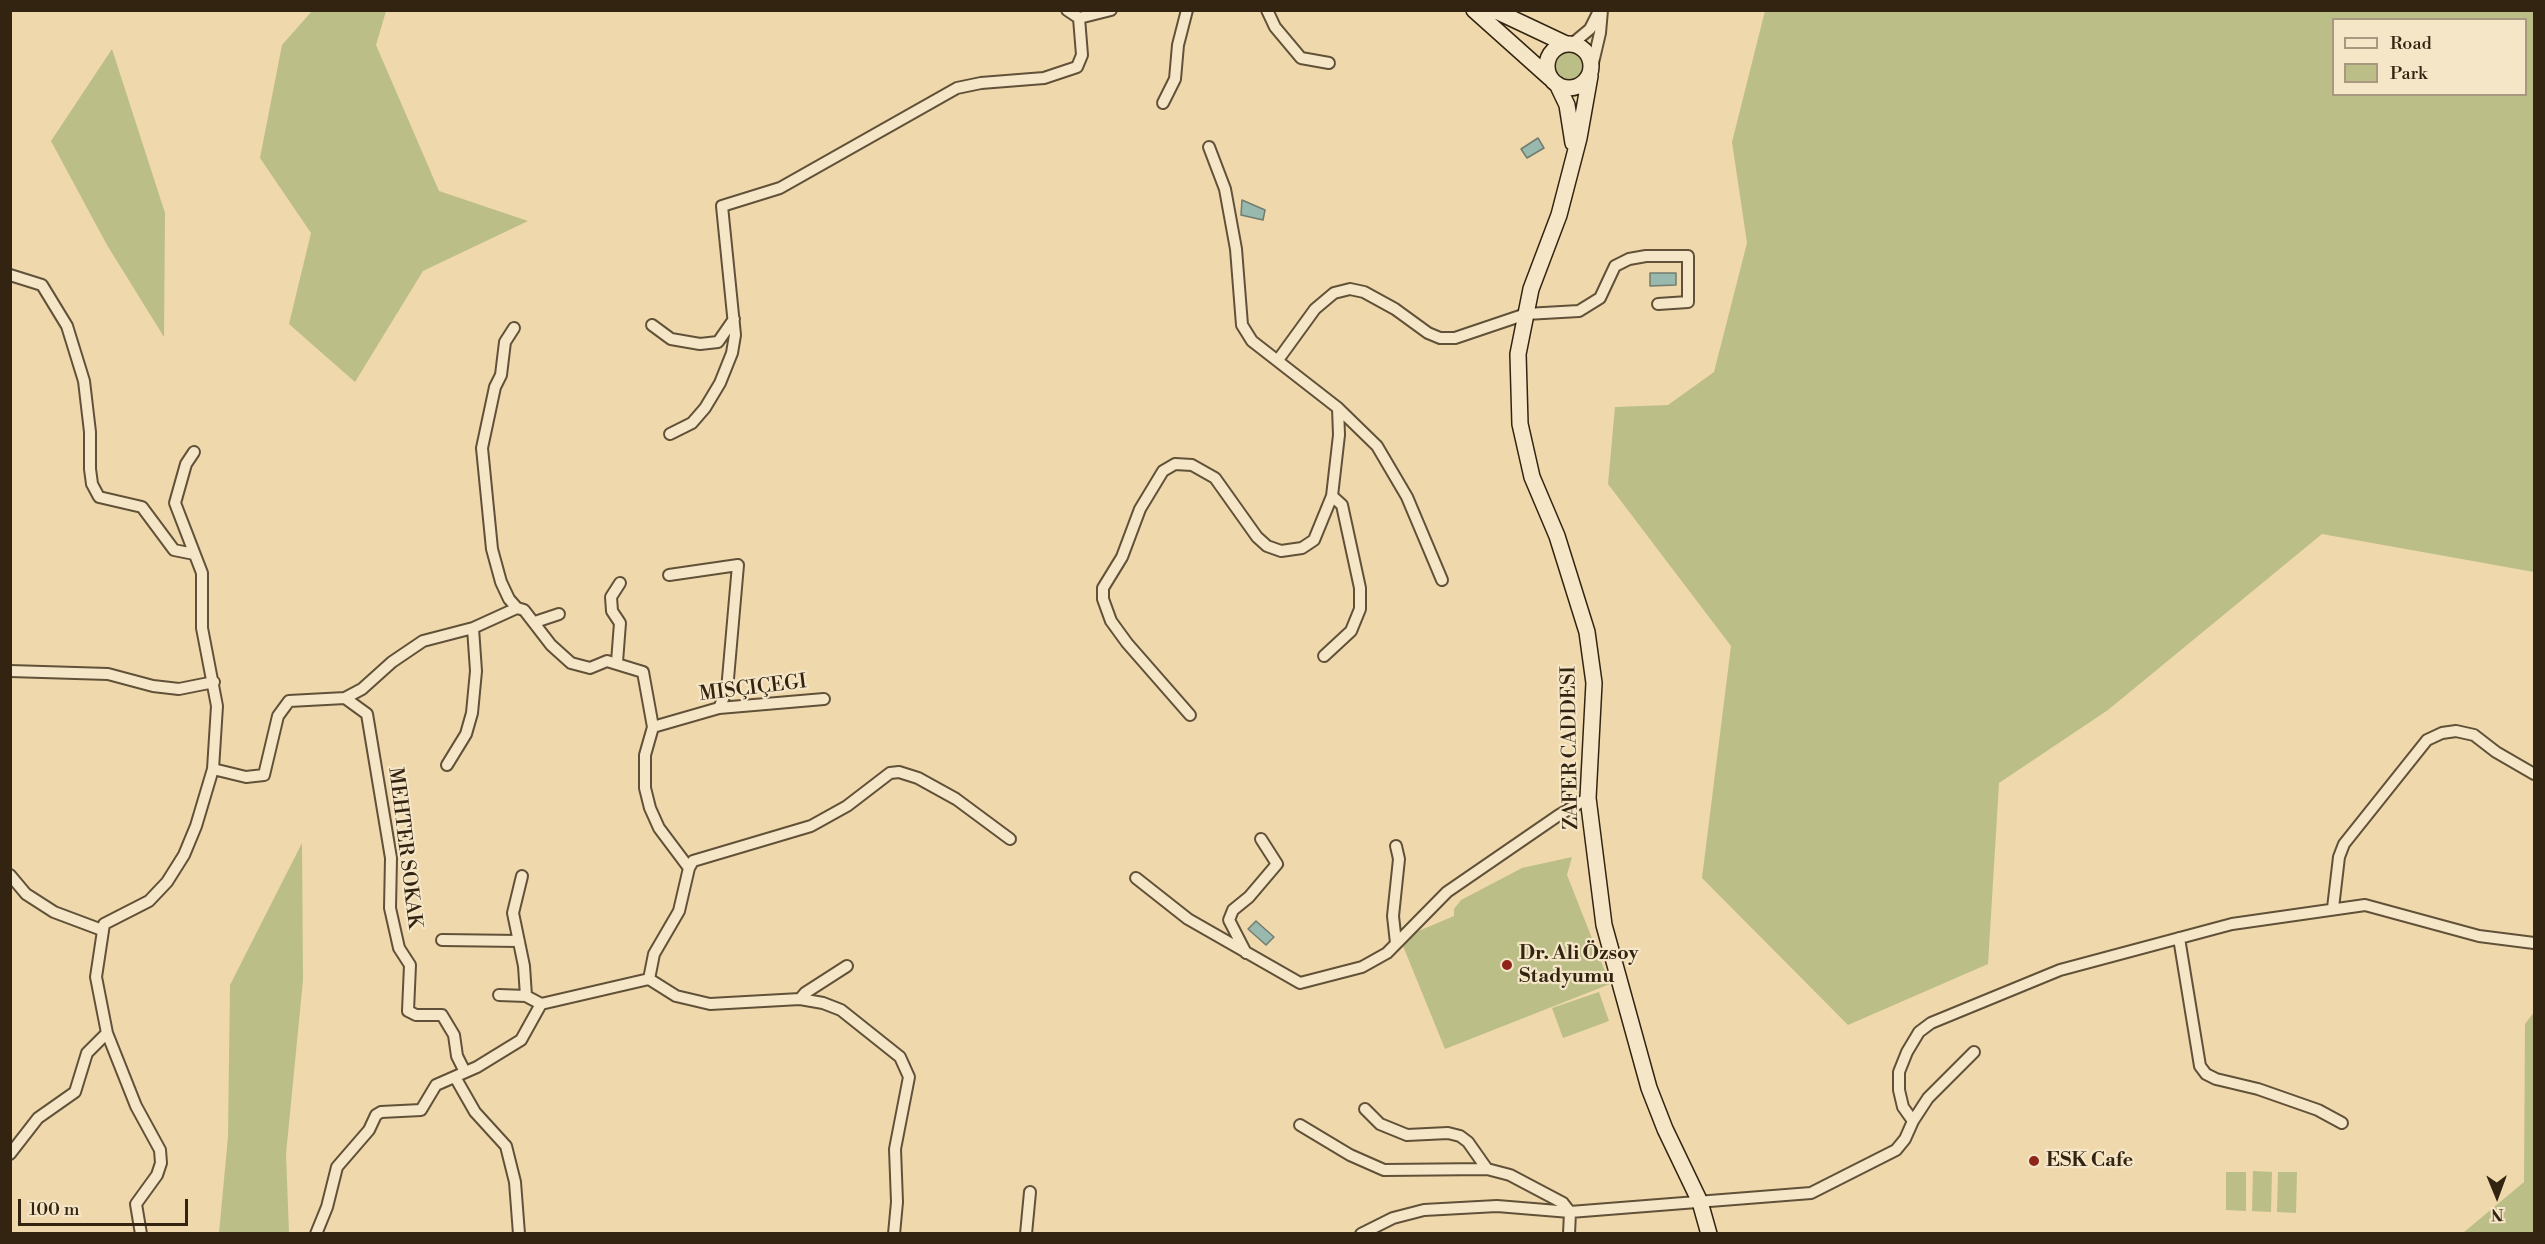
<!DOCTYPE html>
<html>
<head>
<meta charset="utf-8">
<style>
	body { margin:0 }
	#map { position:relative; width:2545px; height:1244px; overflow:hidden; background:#efd8ab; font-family:"Libre Bodoni",serif }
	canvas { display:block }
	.frame { position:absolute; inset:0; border:12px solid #322411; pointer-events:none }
	.legend { position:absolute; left:2332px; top:18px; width:195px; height:78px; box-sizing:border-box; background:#f5e6c8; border:2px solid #a7987f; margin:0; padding:8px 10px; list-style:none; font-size:18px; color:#322411 }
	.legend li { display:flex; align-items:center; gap:12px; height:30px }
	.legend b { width:30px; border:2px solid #a7987f }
	.north { position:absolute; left:2467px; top:1166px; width:60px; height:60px; -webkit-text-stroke:4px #f5e6c8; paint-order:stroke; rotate:179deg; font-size:16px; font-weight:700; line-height:24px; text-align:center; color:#322411 }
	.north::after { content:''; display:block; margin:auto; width:21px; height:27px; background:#322411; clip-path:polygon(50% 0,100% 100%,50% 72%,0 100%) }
	.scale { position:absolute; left:18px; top:1199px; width:170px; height:27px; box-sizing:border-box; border:3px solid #322411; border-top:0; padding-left:8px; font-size:18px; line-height:21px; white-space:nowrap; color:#322411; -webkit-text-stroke:4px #f5e6c8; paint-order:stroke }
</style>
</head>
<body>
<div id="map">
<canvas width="2545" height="1244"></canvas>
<div class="frame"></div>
<ul class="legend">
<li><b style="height:8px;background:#f5e6c8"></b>Road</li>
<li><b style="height:16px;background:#bcbe87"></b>Park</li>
</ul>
<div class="north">N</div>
<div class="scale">100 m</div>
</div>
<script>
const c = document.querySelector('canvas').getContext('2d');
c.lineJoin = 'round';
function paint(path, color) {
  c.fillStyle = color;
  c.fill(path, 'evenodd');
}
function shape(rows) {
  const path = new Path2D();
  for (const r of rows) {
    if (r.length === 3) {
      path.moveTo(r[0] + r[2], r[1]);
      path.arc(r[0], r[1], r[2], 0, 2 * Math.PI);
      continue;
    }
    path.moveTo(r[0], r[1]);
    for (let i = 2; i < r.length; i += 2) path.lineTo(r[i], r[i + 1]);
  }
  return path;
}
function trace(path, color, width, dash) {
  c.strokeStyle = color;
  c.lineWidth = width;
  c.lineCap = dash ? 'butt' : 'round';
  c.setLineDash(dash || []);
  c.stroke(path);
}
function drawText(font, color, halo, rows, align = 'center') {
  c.font = font + ' "Libre Bodoni",serif';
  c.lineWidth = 4.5;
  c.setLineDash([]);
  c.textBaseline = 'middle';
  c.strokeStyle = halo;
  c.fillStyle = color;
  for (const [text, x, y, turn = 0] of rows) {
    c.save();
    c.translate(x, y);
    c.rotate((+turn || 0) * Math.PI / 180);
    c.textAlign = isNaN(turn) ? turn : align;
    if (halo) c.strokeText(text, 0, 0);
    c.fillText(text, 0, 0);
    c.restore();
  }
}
const green = shape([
	[312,11,386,11,376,45,439,191,528,221,423,271,355,382,289,324,311,233,260,158,282,45],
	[1765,11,2534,11,2534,572,2322,534,2108,710,1999,783,1988,964,1848,1025,1702,878,1731,646,1608,484,1615,407,1668,405,1714,372,1747,243,1732,142],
	[2334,20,2526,20,2526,94,2334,94],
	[1570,66,17],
	[112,49,165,213,164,337,107,245,51,141],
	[302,843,303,980,286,1154,289,1233,219,1233,228,1137,230,985],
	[1572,857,1567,875,1610,984,1445,1049,1403,946,1409,935,1454,916,1454,909,1461,900,1522,868],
	[1599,992,1609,1021,1563,1038,1552,1008],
	[2534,1012,2534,1233,2463,1233,2524,1182,2525,1024],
	[2253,1171,2272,1172,2271,1212,2252,1211],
	[2226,1172,2246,1172,2246,1211,2226,1210],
	[2278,1172,2297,1172,2296,1213,2277,1212]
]);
const water = shape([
	[1538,138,1544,148,1527,158,1521,149,1538,138],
	[1242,200,1265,210,1263,220,1241,215,1242,200],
	[1650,273,1676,273,1676,285,1650,286,1650,273],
	[1256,921,1274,937,1266,945,1248,929,1256,921]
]);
const street = shape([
	[1067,10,1079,18,1111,10],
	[1267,10,1275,27,1301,58,1329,63],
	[1572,44,1590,29,1598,13],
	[1592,67,1600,33,1602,10],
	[1163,103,1175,79,1178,45,1187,10],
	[1209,147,1225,189,1236,249,1242,325,1252,341,1338,408,1377,446,1407,497,1442,580],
	[10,275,42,285,67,326,84,381,90,432,90,469,92,484,99,497,142,507,174,550,194,554],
	[652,325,671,339,700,344,718,342,734,319],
	[514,328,505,342,501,375,495,387,482,448,492,549,501,582,509,599,517,608,524,610,551,645,571,663,590,668,607,661,643,672,653,727,645,755,645,788,650,808,659,828,689,868,679,911,654,954,649,979],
	[1278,360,1315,309,1334,293,1350,289,1364,292,1395,309,1428,333,1440,338,1455,338,1526,314,1579,311,1600,298,1615,266,1629,259,1646,256,1688,256,1688,302,1658,304],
	[670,434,692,423,705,408,720,383,732,353,735,335,722,206,780,188,957,88,981,83,1044,78,1077,67,1082,55,1079,18],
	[669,575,738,565,727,690,719,708],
	[535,622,559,614],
	[1324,656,1351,631,1360,609,1360,588,1342,505,1332,496],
	[617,662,620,623,612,611,611,597,620,583],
	[10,671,108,674,153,686,179,689,214,682],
	[345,698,367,714,391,858,390,908,399,948,410,965,408,1011,416,1015,442,1015,454,1035,457,1056,465,1072],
	[1190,715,1127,643,1111,621,1103,599,1103,588,1122,557,1140,509,1163,471,1175,464,1192,465,1215,478,1257,537,1267,546,1281,551,1302,548,1314,540,1332,496,1339,435,1338,408],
	[653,727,719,708,824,699],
	[447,765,466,734,472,713,476,671,473,628],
	[213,769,246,777,264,775,278,716,289,701,345,698,362,689,392,662,423,641,473,628,517,608],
	[1396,846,1399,859,1393,916,1396,943],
	[689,868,693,861,811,826,847,806,890,773,899,772,918,778,956,799,1010,839],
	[10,875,26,894,54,912,102,930],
	[522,876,513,913,524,966,526,996,541,1004],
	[1136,878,1188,919,1300,983,1362,967,1387,953,1447,892,1559,815,1588,798],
	[2333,908,2339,857,2344,844,2427,740,2442,733,2456,731,2474,735,2496,752,2534,774],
	[2179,938,2200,1066,2206,1074,2216,1079,2258,1089,2318,1110,2342,1123],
	[442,940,519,941],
	[1246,953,1229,920,1233,910,1249,897,1277,864,1261,839],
	[649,979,676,996,710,1004,800,999,823,1003,841,1010,900,1057,909,1077,895,1149,897,1202,894,1234],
	[499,995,526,996],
	[800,999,805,993,847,966],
	[455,1077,475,1112,506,1146,515,1182,519,1234],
	[1365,1109,1380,1124,1407,1135,1448,1133,1460,1136,1468,1142,1487,1169],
	[1913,1121,1903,1107,1899,1090,1899,1072,1907,1052,1919,1032,1931,1023,2060,970,2232,924,2365,905,2479,936,2534,943],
	[1300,1125,1350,1155,1384,1170,1487,1169,1510,1175,1563,1203,1570,1212,1569,1234],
	[10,1154,38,1118,75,1092,87,1053,107,1033],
	[141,1234,136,1204,157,1175,161,1163,160,1150,136,1106,107,1033,96,977,104,924,149,901,167,882,184,855,196,826,213,769,217,706,202,628,202,573,175,503,186,464,194,452],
	[316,1234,327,1207,337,1167,369,1130,376,1115,381,1112,421,1110,436,1085,477,1067,521,1040,541,1004,649,979],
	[1026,1234,1030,1192],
	[1361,1234,1393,1218,1424,1210,1497,1206,1570,1212,1811,1193,1896,1150,1905,1139,1913,1121,1928,1098,1974,1052]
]);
const secondary = shape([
	[1474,10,1550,78],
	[1494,10,1566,44],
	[1569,66,22],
	[1590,76,1579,138,1559,215,1531,289,1518,354,1520,424,1532,477,1557,536,1587,632,1594,683,1588,798,1604,925,1649,1088,1665,1129,1700,1202,1709,1234],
	[1557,84,1567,105,1573,143]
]);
const markers = [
	[1507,965,6,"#8f2418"],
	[2034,1161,6,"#8f2418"]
];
const streetNames = [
	["MISÇIÇEGI",753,689,-7],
	["ZAFER CADDESI",1571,748,-91],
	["MEHTER SOKAK",404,848,83]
];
const poiNames = [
	["Dr. Ali Özsoy",1519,954],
	["Stadyumu",1519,977],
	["ESK Cafe",2046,1161]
];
paint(green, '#bcbe87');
paint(water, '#9ab9ae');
trace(water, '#707d6f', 1.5);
trace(street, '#615138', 14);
trace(secondary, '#322411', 18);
trace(street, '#f5e6c8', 10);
trace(secondary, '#f5e6c8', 15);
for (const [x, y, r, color] of markers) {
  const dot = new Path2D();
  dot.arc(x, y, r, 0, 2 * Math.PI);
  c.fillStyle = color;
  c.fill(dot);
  trace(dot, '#f5e6c8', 2);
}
drawText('20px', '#322411', '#f5e6c8', streetNames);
drawText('bold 20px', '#322411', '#f5e6c8', poiNames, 'left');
</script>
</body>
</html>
